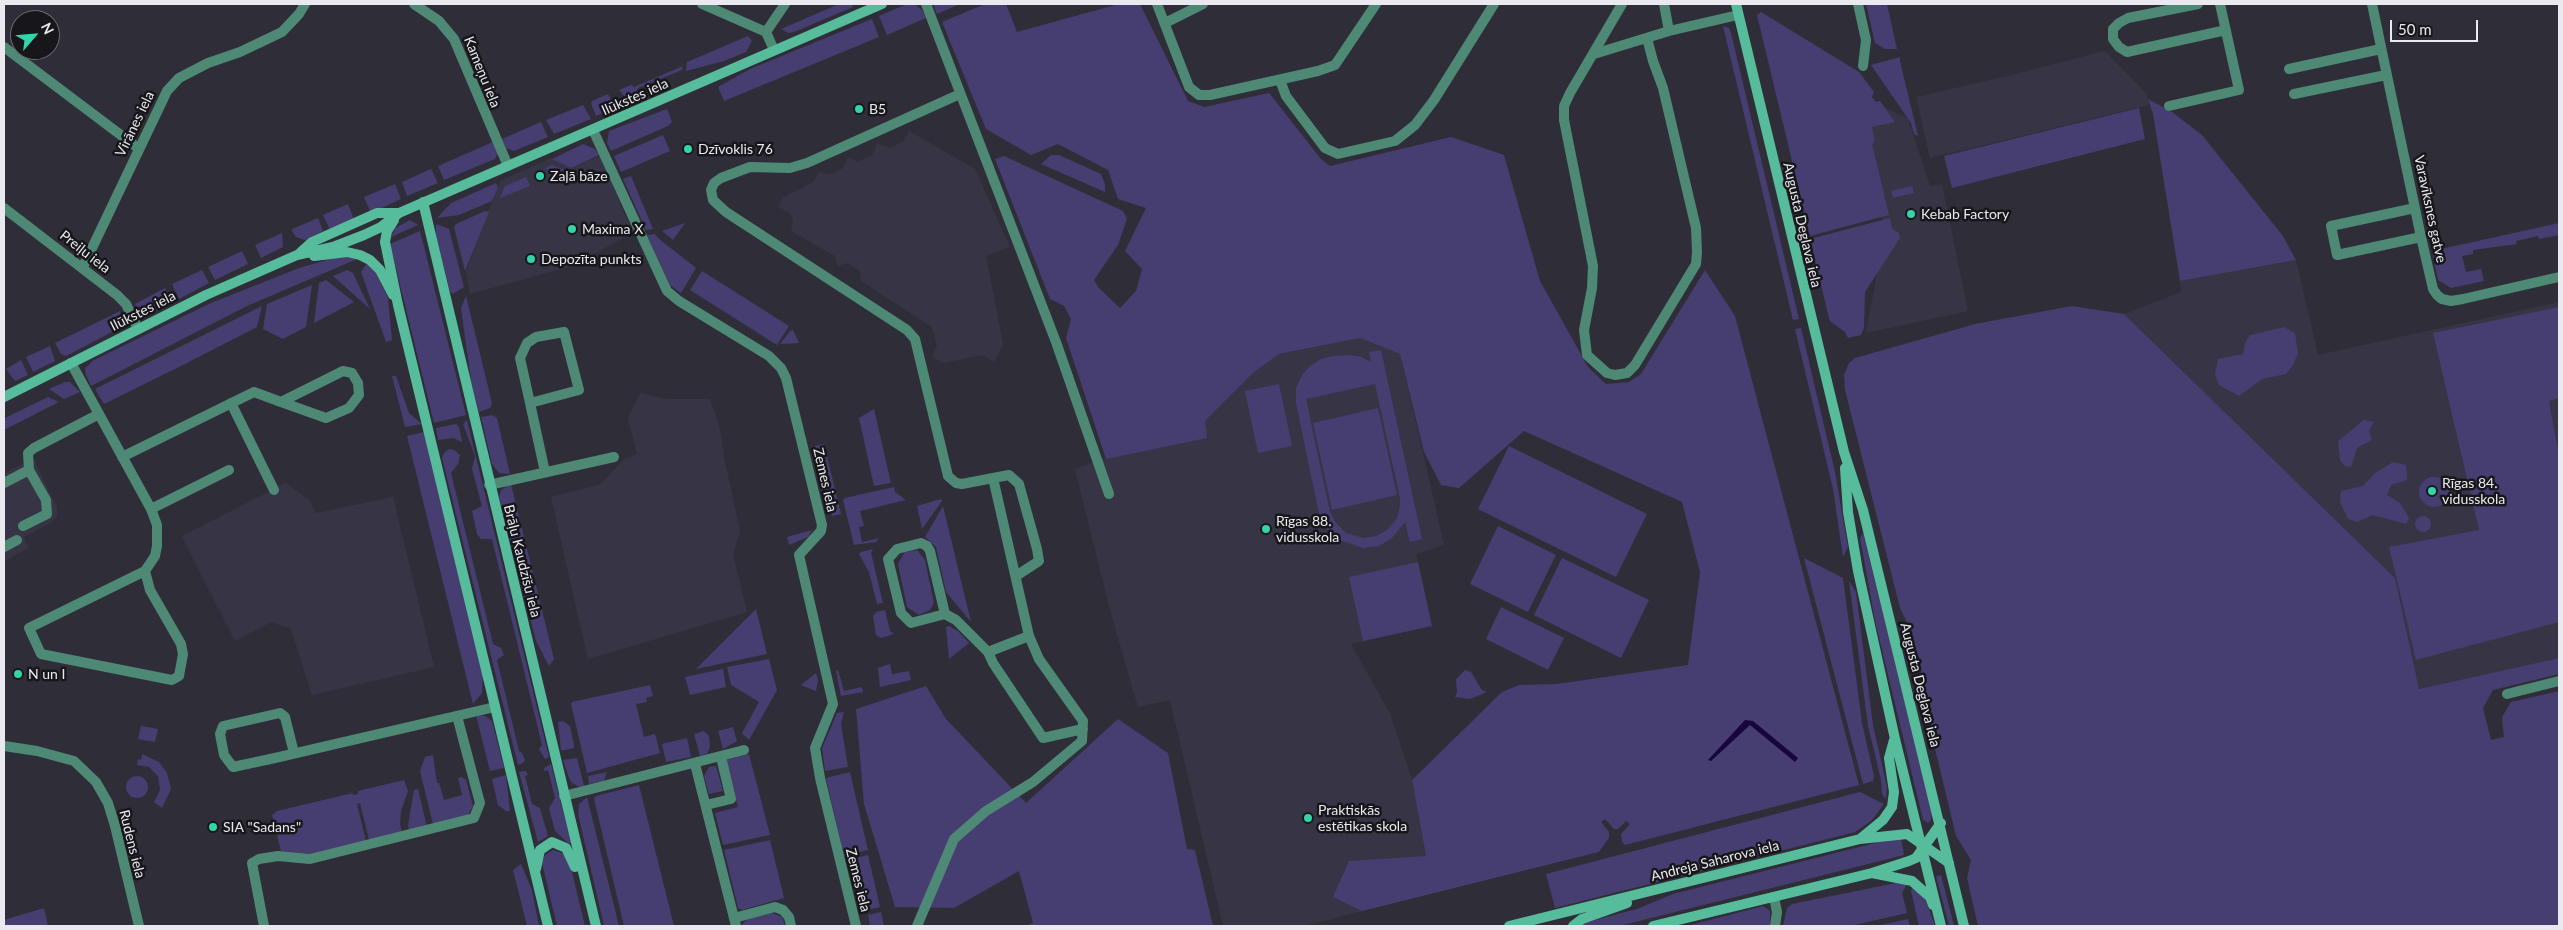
<!DOCTYPE html>
<html>
<head>
<meta charset="utf-8">
<style>
	body { margin:0 }
	#map { position:relative; width:2563px; height:930px; overflow:hidden; background:#2f2e38; font-family:Lato,sans-serif }
	canvas { display:block }
	.frame { position:absolute; inset:0; border:5px solid #e9e9ef; pointer-events:none }
	.north { position:absolute; left:10px; top:10px; width:50px; height:50px; box-sizing:border-box; background:#17171b; border:1px solid #6b6b70; border-radius:50%; rotate:63deg; font-size:14px; font-weight:700; line-height:20px; text-align:center; color:#e9e9ef }
	.north::after { content:''; display:block; margin:auto; width:18px; height:22px; background:#33d4a8; clip-path:polygon(50% 0,100% 100%,50% 72%,0 100%) }
	.scale { position:absolute; left:2390px; top:20px; width:88px; height:22px; box-sizing:border-box; border:2px solid #e9e9ef; border-top:0; padding-left:6px; font-size:15px; line-height:18px; white-space:nowrap; color:#e9e9ef; -webkit-text-stroke:4px #17171b; paint-order:stroke }
</style>
</head>
<body>
<div id="map">
<canvas width="2563" height="930"></canvas>
<div class="frame"></div>
<div class="north">N</div>
<div class="scale">50 m</div>
</div>
<script>
const c = document.querySelector('canvas').getContext('2d');
c.lineJoin = 'round';
function paint(path, color) {
  c.fillStyle = color;
  c.fill(path, 'evenodd');
}
function shape(rows) {
  const path = new Path2D();
  for (const r of rows) {
    if (r.length === 3) {
      path.moveTo(r[0] + r[2], r[1]);
      path.arc(r[0], r[1], r[2], 0, 2 * Math.PI);
      continue;
    }
    path.moveTo(r[0], r[1]);
    for (let i = 2; i < r.length; i += 2) path.lineTo(r[i], r[i + 1]);
  }
  return path;
}
function trace(path, color, width, dash) {
  c.strokeStyle = color;
  c.lineWidth = width;
  c.lineCap = dash ? 'butt' : 'round';
  c.setLineDash(dash || []);
  c.stroke(path);
}
function drawText(font, color, halo, rows, align = 'center') {
  c.font = font + ' Lato,sans-serif';
  c.lineWidth = 5;
  c.setLineDash([]);
  c.textBaseline = 'middle';
  c.strokeStyle = halo;
  c.fillStyle = color;
  for (const [text, x, y, turn = 0] of rows) {
    c.save();
    c.translate(x, y);
    c.rotate((+turn || 0) * Math.PI / 180);
    c.textAlign = isNaN(turn) ? turn : align;
    if (halo) c.strokeText(text, 0, 0);
    c.fillText(text, 0, 0);
    c.restore();
  }
}
const built = shape([
	[2105,51,2146,93,2149,105,1930,158,1916,97,2008,76],
	[1859,94,1908,119,1930,186,1942,185,1968,311,1866,333,1885,230],
	[909,131,975,169,1010,247,986,256,1003,344,994,362,982,355,943,363,932,357,937,346,932,327,861,281,860,271,847,263,838,266,835,256,791,231,793,221,790,213,778,207,783,197,813,182,819,172,829,175,843,168,848,157,858,162,873,155,877,143,890,148,904,141],
	[601,155,625,216,636,231,572,266,470,294,466,271,500,181,551,158,571,168],
	[2296,260,2318,355,2559,302,2559,658,2419,689,2395,578,2124,314,2181,292,2180,281],
	[1360,338,1400,354,1444,545,1416,554,1432,626,1351,644,1390,714,1412,780,1433,893,1304,926,1223,926,1170,700,1138,707,1110,610,1075,469,1205,421,1253,373,1279,354],
	[640,393,666,399,710,399,720,429,725,462,740,531,733,554,747,612,588,659,551,497,601,484,624,459,637,454,628,418],
	[33,458,57,507,57,517,50,523,24,537,29,548,4,561,4,474],
	[286,483,309,500,316,513,393,497,434,667,312,695,291,629,271,622,235,641,182,536]
]);
const green = shape([
	[839,4,852,4,853,7,794,32,788,33,781,29],
	[907,4,916,5,922,10,926,18,887,35,879,16],
	[933,4,960,4,937,14],
	[985,4,1006,4,1017,32,1119,4,1140,4,1188,101,1204,107,1269,93,1321,159,1330,166,1451,137,1504,155,1540,281,1588,367,1606,384,1629,382,1641,374,1705,270,1735,316,1859,785,1625,845,1622,842,1621,834,1630,824,1626,821,1618,829,1614,829,1605,819,1601,822,1609,832,1609,838,1599,852,1362,911,1333,897,1349,861,1426,856,1412,780,1502,692,1519,685,1557,684,1688,665,1700,572,1682,502,1524,431,1459,488,1441,485,1424,452,1400,354,1360,338,1279,354,1253,373,1205,421,1207,438,1106,459,1066,338,1071,319,1064,306,1050,299,995,159,1004,156,1123,211,1127,219,1118,245,1094,280,1099,288,1120,308,1136,291,1142,269,1125,251,1146,208,1118,199,1108,170,1058,144,1031,155,986,129,942,22],
	[1866,4,1887,4,1897,49,1885,49,1875,43],
	[1761,12,1859,72,1874,92,1872,97,1876,102,1880,101,1895,122,1872,127,1875,141,1872,144,1889,215,1810,236,1757,15],
	[872,19,879,37,724,101,718,87,750,69],
	[1723,26,1729,28,1731,33,1799,319,1793,320],
	[748,36,752,41,746,52,724,61,686,71,687,62],
	[1900,57,1900,61,1918,136,1914,134,1911,123,1871,65],
	[683,66,682,70,638,88,634,95,627,100,619,90,631,85,634,87],
	[608,94,615,108,596,116,591,104,592,101],
	[2148,99,2172,112,2202,135,2283,236,2296,260,2180,281,2153,114],
	[583,105,591,119,554,134,546,120],
	[2139,108,2145,139,1952,188,1944,156],
	[667,109,672,122,668,126,611,151,607,143,609,131],
	[541,122,548,137,514,151,506,148,502,139],
	[663,135,670,151,621,172,614,156],
	[493,142,498,153,495,159,444,180,438,166],
	[583,144,595,149,599,155,571,168,552,159],
	[1051,155,1059,155,1101,174,1105,184,1105,192,1041,164],
	[552,165,564,170,550,177,546,168],
	[431,169,438,183,407,196,402,182],
	[631,176,653,229,646,230,623,179],
	[526,177,530,186,500,198,505,186],
	[496,183,498,188,492,201,459,215,437,218,451,203],
	[395,184,401,199,371,213,364,197],
	[1912,186,1914,193,1893,198,1891,191],
	[348,204,354,220,330,230,323,215],
	[485,211,489,212,465,271,454,227,456,224],
	[318,218,323,231,305,240,296,237,292,231,292,229],
	[1890,218,1892,229,1899,233,1900,238,1865,292,1864,328,1861,335,1848,338,1845,332,1830,321,1828,314,1810,239],
	[410,220,418,225,391,237,395,228],
	[685,223,673,240,662,231],
	[2559,223,2559,235,2539,239,2538,236,2516,241,2517,244,2473,250,2473,254,2462,256,2466,272,2481,269,2484,281,2451,288,2438,280,2432,251],
	[436,224,449,229,464,287,453,294,450,292,436,235],
	[420,231,466,415,434,423,390,244],
	[282,233,283,247,261,258,255,245],
	[655,234,658,238,696,268,681,293,670,285,647,235],
	[242,251,248,264,215,280,208,267],
	[341,256,357,259,247,306,91,386,86,375,85,368,94,360,211,303,299,268],
	[367,263,376,273,388,298,392,340,386,342,361,272],
	[202,270,209,283,179,299,172,284],
	[347,270,353,273,370,309,333,276],
	[702,271,789,326,777,345,690,290],
	[326,280,354,302,314,323,319,283],
	[312,285,306,327,283,339,263,329,267,304],
	[165,288,173,302,151,313,138,311,135,304],
	[466,296,492,403,490,408,479,412,471,381,461,308],
	[262,306,257,327,183,365,104,404,95,389],
	[2072,306,2124,314,2395,578,2419,689,2559,658,2559,674,2493,690,2483,708,2491,740,2504,737,2502,717,2511,702,2559,691,2559,926,1978,926,1967,878,1971,860,1956,836,1926,711,1920,660,1914,645,1912,633,1900,608,1845,390,1844,375,1849,363,1855,358,1975,324],
	[2559,307,2559,398,2549,401,2559,456,2559,622,2416,660,2389,547,2479,530,2433,333],
	[120,311,121,322,114,331,66,356,61,354,55,343],
	[2284,327,2295,333,2298,353,2293,365,2286,374,2262,379,2239,396,2219,385,2215,374,2218,359,2243,354,2245,343,2250,335],
	[1801,328,1835,472,1848,547,1843,557,1833,489,1795,329],
	[793,330,799,343,780,344,790,331],
	[50,346,55,361,33,372,26,357],
	[1381,350,1422,539,1410,542,1405,522,1392,538,1379,546,1363,548,1337,539,1329,531,1319,514,1296,403,1296,388,1302,375,1310,366,1321,359,1333,356,1350,355,1361,357,1371,362,1369,352],
	[1375,384,1400,498,1400,506,1397,518,1387,530,1376,536,1364,538,1346,533,1335,522,1330,512,1306,399],
	[21,360,28,375,15,381,6,369],
	[392,376,396,376,409,413,422,424,405,427],
	[65,382,70,382,80,392,64,399,49,389],
	[1279,384,1292,446,1258,453,1245,391],
	[48,397,59,402,4,430,5,418],
	[1378,408,1397,495,1332,510,1313,423],
	[874,409,891,483,874,486,859,418],
	[492,415,497,418,510,474,499,473,492,464,481,417],
	[467,420,549,757,545,759,539,749,542,745,492,539,481,539,477,534,472,511,482,506,472,469,475,456,463,424],
	[2364,420,2374,422,2369,431,2372,440,2357,448,2351,467,2345,466,2340,460,2338,441],
	[456,424,459,427,462,442,453,438,438,440,436,428],
	[424,432,483,673,482,693,473,704,407,436],
	[824,444,841,514,832,516,815,446],
	[1509,446,1647,514,1616,577,1478,509],
	[449,449,454,450,460,455,458,464,451,473,493,644,501,648,504,655,497,660,519,751,522,753,525,760,523,763,518,765,442,458,444,453],
	[2393,462,2406,465,2407,480,2391,485,2387,495,2400,503,2409,518,2406,524,2373,515,2357,522,2348,519,2340,502,2341,491,2363,486,2375,473],
	[2434,492,15],
	[511,484,554,659,549,666,536,641,499,497,501,490],
	[894,487,895,492,906,500,860,511,864,526,859,527,862,542,879,538,876,542,854,545,843,500,845,498],
	[941,499,942,501,922,529,917,506],
	[943,506,971,622,946,592,936,547,925,537],
	[2423,524,8],
	[1498,526,1556,555,1528,612,1470,584],
	[812,530,808,537,789,545,787,537],
	[1863,533,1932,812,1931,820,1928,823,1923,820,1875,621,1860,538],
	[873,549,871,553,883,603,877,604,869,572,859,554,861,552],
	[917,550,925,560,934,603,930,610,919,615,907,607,898,564,905,552],
	[1562,558,1649,600,1621,658,1534,615],
	[1804,558,1843,578,1862,723,1874,776,1873,781,1863,784],
	[1418,562,1432,626,1363,641,1349,577],
	[1849,581,1856,592,1873,725,1887,787,1886,799,1882,794,1881,780,1868,726],
	[1501,607,1564,638,1548,670,1486,639],
	[756,609,767,654,696,669],
	[885,610,890,631,894,634,881,638,876,635,873,616,876,612],
	[949,626,958,631,969,643,949,659,946,627],
	[769,659,777,690,749,740,742,733,759,702,731,685,727,667],
	[890,664,892,674,909,671,911,680,880,687,878,668],
	[723,669,726,687,690,695,685,677],
	[838,670,844,691,862,687,863,692,841,696,836,671],
	[1465,670,1471,672,1482,690,1487,692,1470,699,1455,697,1457,692,1456,679],
	[816,673,818,680,816,691,801,685],
	[650,685,653,696,646,698,647,702,636,704,644,737,655,734,660,753,587,773,571,704,572,702],
	[926,686,946,719,1026,803,1118,719,1168,753,1187,849,1195,850,1213,926,1025,926,1033,923,1019,871,954,908,895,907,864,804,856,709],
	[844,712,841,724,848,767,825,771,822,748,837,713],
	[476,715,485,716,492,721,504,768,490,771],
	[563,721,570,726,574,745,574,748,566,750,561,750,558,722],
	[141,726,158,729,155,742,138,739],
	[733,727,737,741,723,749,718,731],
	[704,731,709,736,710,747,707,754,700,756,694,734],
	[687,738,691,757,666,762,662,744],
	[142,754,159,762,167,773,171,789,162,808,154,802,160,790,158,776,149,767,137,765,138,759,141,760],
	[749,754,770,835,723,845,715,813,738,807,726,760],
	[433,755,437,783,439,783,444,800,462,795,458,778,462,777,466,780,473,806,468,815,433,824,420,771,425,757],
	[577,758,584,786,580,787,572,783,569,778,563,760],
	[551,764,571,843,569,844,555,831,549,808,555,798,548,770,544,771,544,768],
	[716,766,723,791,709,794,704,776,709,767],
	[526,771,528,775,525,776,532,804,540,808,548,836,538,842,519,772],
	[607,772,604,781,589,784,588,776],
	[850,772,868,850,844,856,826,778],
	[506,775,510,811,506,811,498,805,492,779],
	[137,787,11],
	[404,780,408,791,401,811,400,824,402,832,369,840,360,803,357,804,366,841,311,854,281,851,272,815,277,811,353,793,353,795,358,794,358,791],
	[639,785,674,926,624,926,594,799,596,796],
	[418,789,427,827,409,831,408,825,414,790],
	[1860,792,1884,804,1871,821,1855,832,1555,908,1546,874],
	[587,797,619,926,604,926,578,814,579,804],
	[1901,838,1904,855,1619,926,1578,926,1583,923,1637,909,1673,894,1887,840],
	[770,840,784,898,742,910,738,908,724,850],
	[553,850,562,853,570,864,585,926,557,926,542,863,545,855],
	[868,855,880,907,867,910,855,858],
	[521,864,532,890,539,926,527,926,513,870],
	[1941,875,1954,926,1949,926,1936,876],
	[1896,883,1907,884,1902,893,1907,913,1850,926,1783,926,1787,908,1792,904],
	[1913,885,1922,894,1928,906,1935,926,1919,926,1911,891],
	[1763,906,1770,911,1770,926,1687,926],
	[44,908,48,926,4,926,4,920],
	[881,912,884,926,870,926,868,915],
	[772,913,782,917,785,926,741,926,747,919],
	[1908,919,1910,926,1876,926]
]);
const water = shape([
	[1745,720,1753,721,1798,758,1795,762,1750,725,1711,761,1708,760]
]);
const street = shape([
	[414,4,439,21,454,39,508,166],
	[702,4,766,32],
	[926,4,1056,342,1109,494],
	[1157,4,1189,87,1199,95,1210,95,1318,71,1335,65,1376,4],
	[1622,4,1570,93,1564,106,1564,120,1593,266,1592,288,1584,330,1587,355,1607,373,1615,375,1627,373,1635,365,1696,264,1697,252,1696,228,1663,88,1653,61,1647,38],
	[1664,4,1669,31],
	[1858,4,1866,40,1863,66],
	[2198,4,2128,18,2119,23,2113,29,2113,39,2119,47,2127,52,2226,30],
	[2372,4,2421,237,2433,289,2437,295,2442,299,2451,301,2463,299,2559,277],
	[1165,23,1203,4],
	[766,32,785,4],
	[766,32,774,50],
	[4,47,138,148],
	[1594,54,1669,31,1738,15],
	[2289,69,2381,49],
	[1280,80,1286,96,1325,148,1338,154,1395,141,1415,125,1434,100,1494,4],
	[2294,94,2386,75],
	[2169,106,2239,90,2220,4],
	[593,130,667,291,679,301,769,356,781,368,786,378,822,525,821,531,799,555,833,704,815,748,820,778,856,926],
	[4,208,117,295,126,304,138,329],
	[2415,208,2331,226,2337,255,2421,237],
	[83,267,167,91,179,78,208,63,240,52,282,32,299,14,305,4],
	[71,363,151,509,157,525,157,546,155,556,145,571,29,628,41,654,172,680,179,676,183,654,181,644,150,590,145,571],
	[231,403,274,490],
	[530,403,579,390,564,332,536,337,527,343,520,358,530,403,545,472],
	[122,457,254,392,281,402,326,418,349,408,359,395,358,383,352,373,343,371,281,402],
	[993,478,1009,475,1019,484,1037,549,1039,561,1016,576],
	[4,483,29,470,28,453,34,448,99,414],
	[489,485,614,457],
	[151,509,229,470],
	[23,526,47,514,46,500,29,470],
	[4,547,17,540],
	[945,614,911,623,901,613,888,559,897,549,921,543,927,546,930,551,945,614,956,620,988,652,1029,636],
	[988,652,993,663,1043,738,1083,729],
	[2507,694,2559,681],
	[4,746,37,751,74,761,96,782,108,803,115,826,139,926],
	[294,753,285,717,280,713,223,726,220,734,224,755,233,767,275,758,495,707],
	[695,764,736,926],
	[564,796,744,750],
	[706,805,731,799,721,757],
	[1774,897,1777,912,1775,926],
	[734,918,775,907,783,910,789,917,791,926],
	[264,926,252,863,259,859,278,856,310,859,474,818,480,803,457,716],
	[917,926,954,839,986,811,1033,782,1082,741,1083,721,1039,659,1029,636,993,478,962,484,956,483,948,476,915,339,907,330,726,212,713,200,711,190,714,183,721,178,750,167,790,168,807,163,960,94]
]);
const secondary = shape([
	[1736,4,1844,452,1863,510,1964,926],
	[423,202,596,926],
	[394,220,387,231,385,242,398,305,548,926],
	[300,253,312,242,377,213,399,213],
	[314,256,347,252,360,255,370,260,380,270,393,295],
	[4,397,206,295,297,255,333,247,364,235,381,227,399,213,882,4],
	[1845,468,1848,512,1858,571,1895,739,1941,926],
	[1861,838,1883,820,1892,807,1894,792,1889,758,1894,740],
	[536,869,540,850,552,842,566,848,575,867],
	[1872,873,1912,881,1930,897,1933,905],
	[1509,926,1860,839,1907,834,1949,863],
	[1573,926,1582,919,1627,903],
	[1653,926,1872,873,1909,861,1916,858,1941,823]
]);
const markers = [
	[859,109,5,"#33d4a8"],
	[688,149,5,"#33d4a8"],
	[540,176,5,"#33d4a8"],
	[1911,214,5,"#33d4a8"],
	[572,229,5,"#33d4a8"],
	[531,259,5,"#33d4a8"],
	[2432,491,5,"#33d4a8"],
	[1266,529,5,"#33d4a8"],
	[18,674,5,"#33d4a8"],
	[1308,818,5,"#33d4a8"],
	[213,827,5,"#33d4a8"]
];
const streetNames = [
	["Kameņu iela",482,72,68],
	["Ilūkstes iela",635,97,-24],
	["Virānes iela",135,124,-64],
	["Varavīksnes gatve",2430,209,78],
	["Augusta Deglava iela",1802,225,77],
	["Preiļu iela",85,252,38],
	["Ilūkstes iela",143,311,-27],
	["Zemes iela",825,480,77],
	["Brāļu Kaudzīšu iela",522,561,76],
	["Augusta Deglava iela",1920,685,76],
	["Rudens iela",132,844,76],
	["Andreja Saharova iela",1715,861,-14],
	["Zemes iela",858,880,76]
];
const poiNames = [
	["B5",869,109],
	["Dzīvoklis 76",698,149],
	["Zaļā bāze",550,176],
	["Kebab Factory",1921,214],
	["Maxima X",582,229],
	["Depozīta punkts",541,259],
	["Rīgas 84.",2442,483],
	["vidusskola",2442,499],
	["Rīgas 88.",1276,521],
	["vidusskola",1276,537],
	["N un I",28,674],
	["Praktiskās",1318,810],
	["estētikas skola",1318,826],
	["SIA \"Sadans\"",223,827]
];
paint(built, '#373545');
paint(green, '#463d71');
paint(water, '#18053d');
trace(street, '#4d8974', 10);
trace(secondary, '#57bc9b', 10);
for (const [x, y, r, color] of markers) {
  const dot = new Path2D();
  dot.arc(x, y, r, 0, 2 * Math.PI);
  c.fillStyle = color;
  c.fill(dot);
  trace(dot, '#17171b', 2);
}
drawText('14px', '#e9e9ef', '#17171b', streetNames);
drawText('14px', '#e9e9ef', '#17171b', poiNames, 'left');
</script>
</body>
</html>
